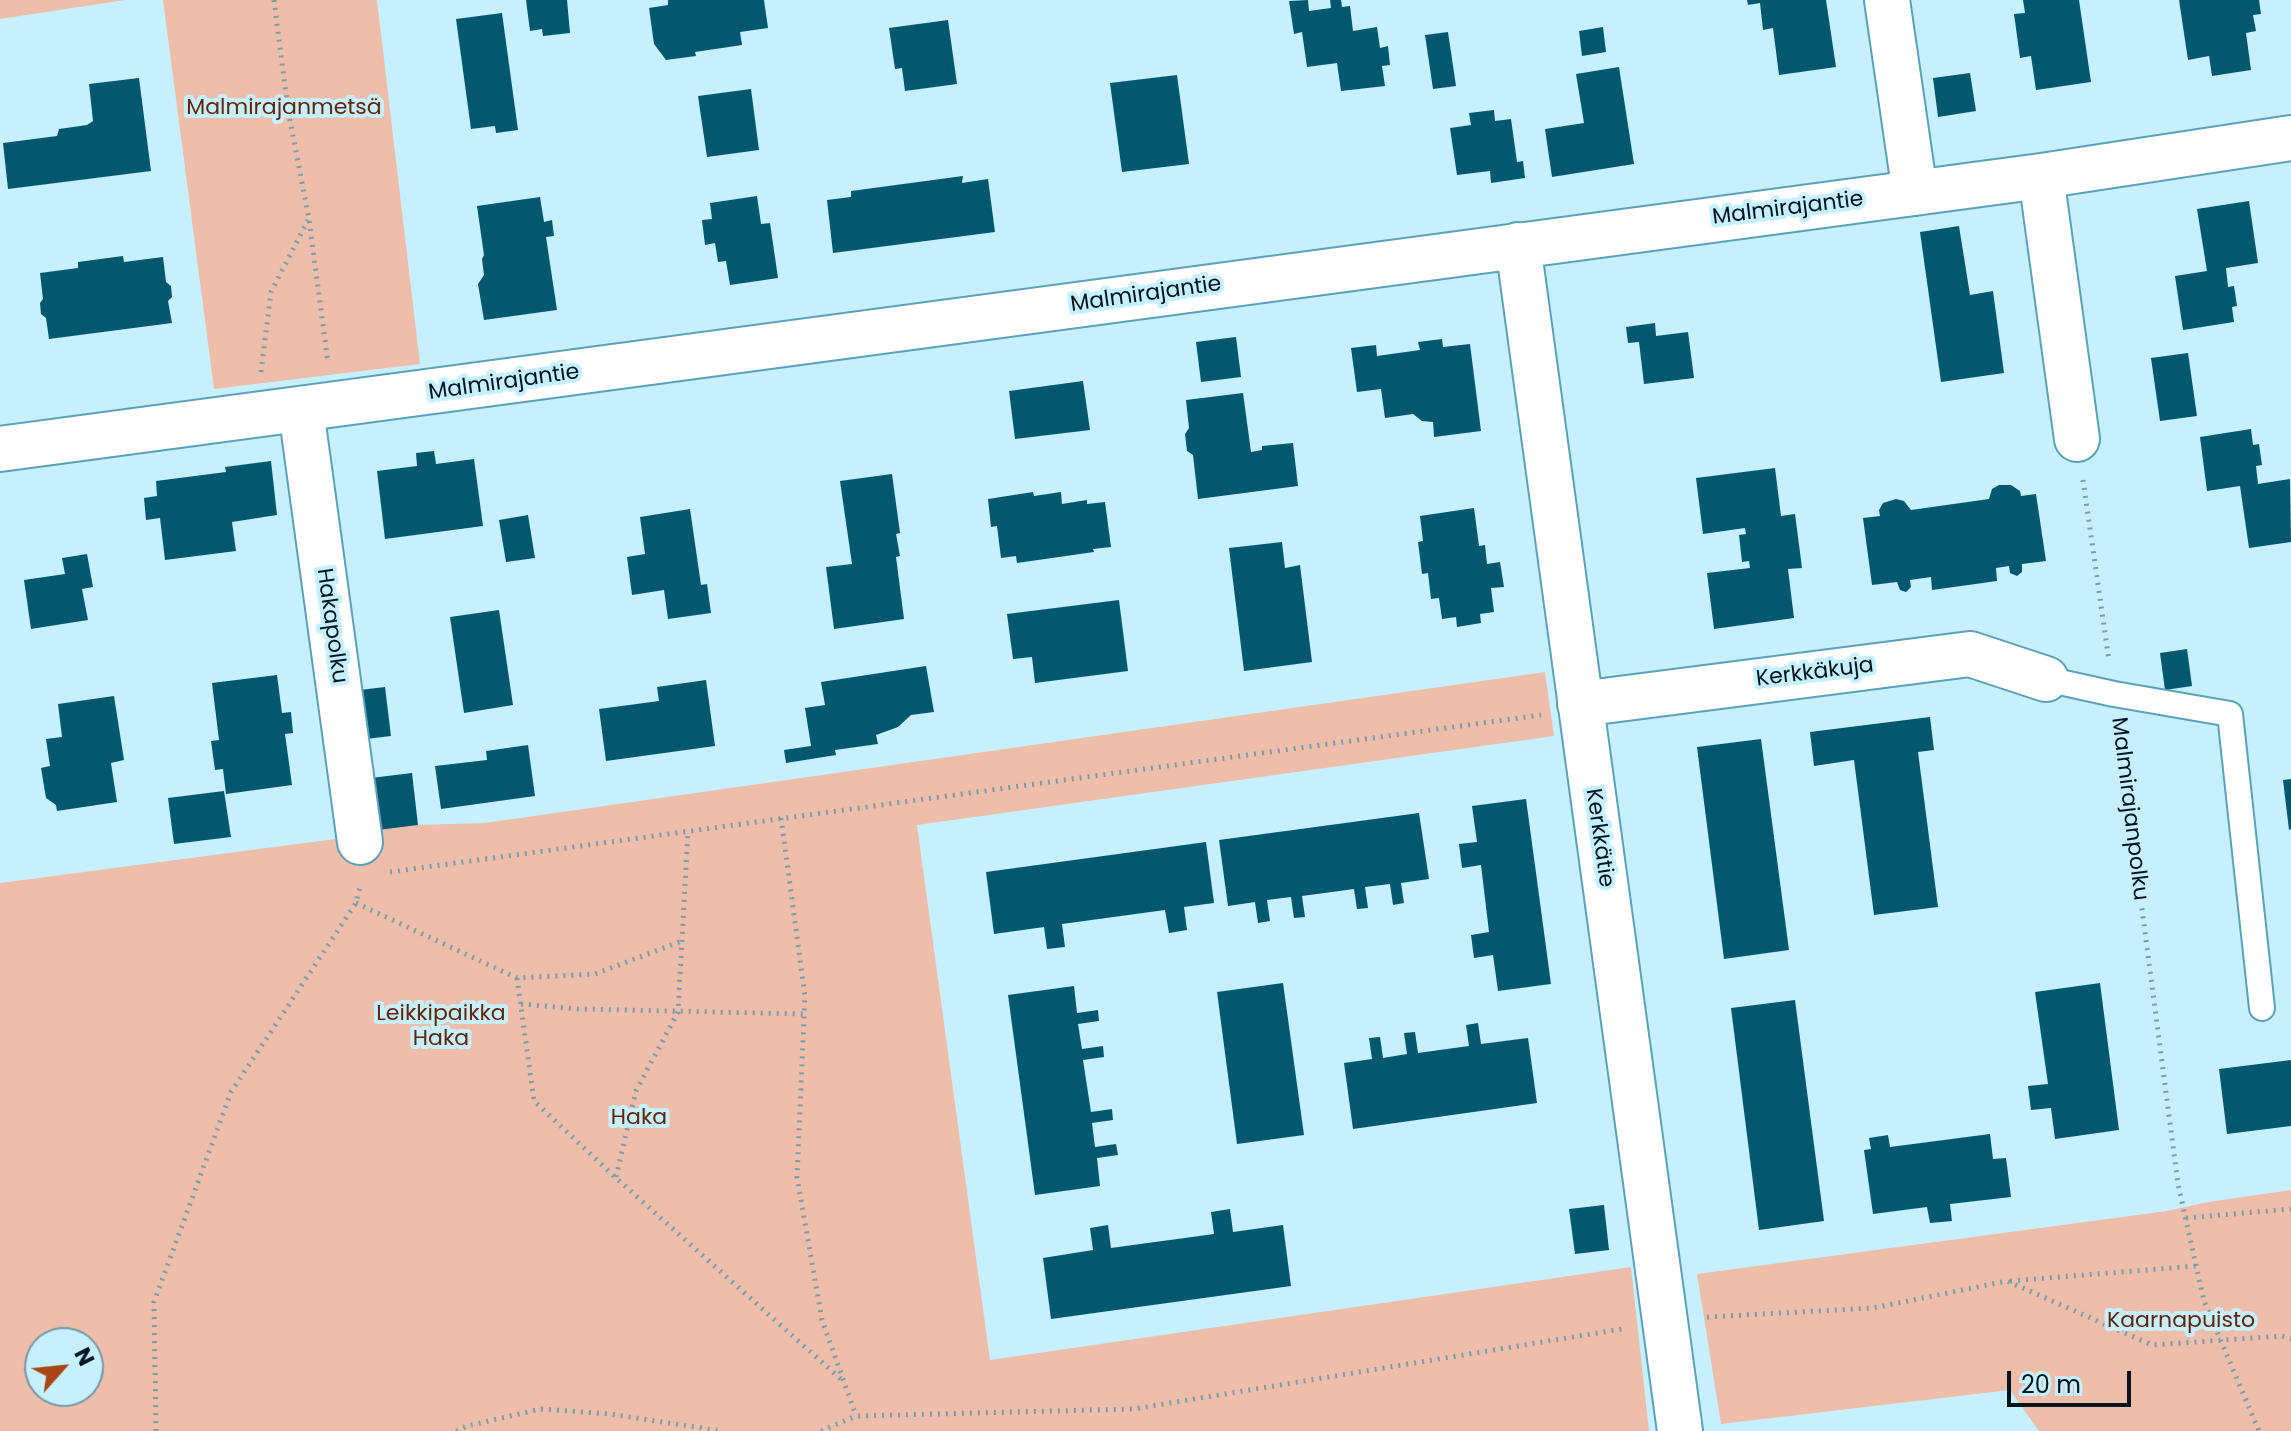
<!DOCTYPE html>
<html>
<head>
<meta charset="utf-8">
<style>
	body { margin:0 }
	#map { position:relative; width:2291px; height:1431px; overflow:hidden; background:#c7f0ff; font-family:Poppins,sans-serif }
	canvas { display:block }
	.north { position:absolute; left:24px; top:1327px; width:80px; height:80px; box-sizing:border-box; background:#c7f0ff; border:2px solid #7798a5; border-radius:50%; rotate:63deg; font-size:22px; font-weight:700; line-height:32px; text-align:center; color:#00151e }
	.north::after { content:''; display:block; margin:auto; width:28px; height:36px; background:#aa4614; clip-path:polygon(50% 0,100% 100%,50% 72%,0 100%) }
	.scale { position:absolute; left:2007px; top:1371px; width:124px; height:36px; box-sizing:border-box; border:4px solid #00151e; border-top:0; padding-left:10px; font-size:24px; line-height:28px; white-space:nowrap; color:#00151e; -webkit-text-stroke:6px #c7f0ff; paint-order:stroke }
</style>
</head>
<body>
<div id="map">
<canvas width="2291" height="1431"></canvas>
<div class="north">N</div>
<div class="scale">20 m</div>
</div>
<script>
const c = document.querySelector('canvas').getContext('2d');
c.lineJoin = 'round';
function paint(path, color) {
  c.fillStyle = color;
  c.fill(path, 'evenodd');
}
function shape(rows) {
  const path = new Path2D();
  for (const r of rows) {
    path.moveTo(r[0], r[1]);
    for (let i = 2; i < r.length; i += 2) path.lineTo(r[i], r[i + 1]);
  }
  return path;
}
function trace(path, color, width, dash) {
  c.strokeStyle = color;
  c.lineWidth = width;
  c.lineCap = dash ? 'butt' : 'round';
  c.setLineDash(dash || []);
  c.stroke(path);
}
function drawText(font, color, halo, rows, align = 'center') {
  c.font = font + ' Poppins,sans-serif';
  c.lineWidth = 8;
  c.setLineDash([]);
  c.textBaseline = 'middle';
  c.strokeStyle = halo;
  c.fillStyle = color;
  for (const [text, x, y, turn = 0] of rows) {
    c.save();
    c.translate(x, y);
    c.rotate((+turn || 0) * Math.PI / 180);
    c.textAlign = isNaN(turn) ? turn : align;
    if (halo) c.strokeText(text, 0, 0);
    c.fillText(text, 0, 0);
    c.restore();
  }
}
const green = shape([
	[0,0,125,0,0,19],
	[163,0,377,0,420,364,214,389],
	[1545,672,1554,736,917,825,990,1360,1631,1267,1649,1431,0,1431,0,883,343,838,378,830,418,825,485,823],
	[40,1343,88,1343,88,1391,40,1391],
	[2291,1190,2291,1431,2039,1431,2010,1390,1721,1424,1697,1274,2167,1211,2208,1202]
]);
const building = shape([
	[526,0,567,0,570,33,543,36,542,29,530,31],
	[668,0,764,0,768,28,740,32,742,45,695,52,696,56,666,60,654,44,649,8,668,5],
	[1308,0,1309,11,1331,8,1330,0,1341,0,1342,7,1350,6,1353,31,1377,27,1380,48,1388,46,1390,65,1382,66,1385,86,1341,91,1337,63,1307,67,1302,32,1294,34,1289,1],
	[1747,0,1826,0,1836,67,1779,75,1773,28,1763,30,1760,3,1748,5],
	[2023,0,2079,0,2091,82,2036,90,2031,56,2020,58,2018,43,2014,14,2025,13],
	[2179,0,2259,0,2261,14,2253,15,2256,31,2246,33,2251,70,2212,76,2209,56,2188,60],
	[502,13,518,130,496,133,495,126,471,129,456,19],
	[948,20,957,84,905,91,902,68,895,69,889,28],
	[1603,27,1606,52,1582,56,1579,31],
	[1448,32,1456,86,1433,89,1425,35],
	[1619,67,1634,164,1552,177,1545,129,1584,123,1576,74],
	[1970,73,1976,111,1938,117,1933,78],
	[1177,75,1189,164,1122,172,1110,83],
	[139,78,151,171,8,189,3,143,57,136,59,129,87,125,93,121,89,84],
	[751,89,759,150,707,157,698,96],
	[1494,110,1495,121,1511,119,1517,162,1523,161,1525,178,1491,183,1490,171,1457,175,1450,128,1471,125,1469,113],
	[963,176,962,183,988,179,995,232,833,253,827,200,851,197,851,191],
	[757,196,761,224,770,223,778,278,730,285,726,261,718,262,715,243,705,245,702,220,712,219,710,203],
	[540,197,544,222,552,220,554,236,546,237,557,310,484,320,478,284,484,275,482,259,484,255,477,206],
	[2249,201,2258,263,2226,268,2228,287,2234,286,2237,306,2232,307,2234,322,2183,330,2175,276,2207,271,2197,209],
	[1959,226,1970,295,1993,291,2004,373,1941,382,1920,232],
	[123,256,124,262,163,257,166,282,171,286,172,297,168,301,172,323,49,339,46,318,41,314,40,303,43,299,40,273,78,268,78,262],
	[1655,323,1656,336,1688,332,1694,378,1644,384,1639,342,1628,343,1626,327],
	[1236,337,1241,377,1201,382,1196,342],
	[1442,339,1443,347,1470,344,1481,431,1434,437,1433,422,1422,421,1413,414,1385,418,1381,389,1357,392,1351,348,1376,345,1377,356,1420,350,1418,342],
	[2188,353,2197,416,2160,421,2151,358],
	[1083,381,1090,430,1015,439,1009,391],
	[1243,393,1251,452,1262,450,1262,446,1293,443,1298,486,1198,499,1193,455,1187,451,1185,434,1189,428,1186,400],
	[2251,429,2253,445,2259,444,2262,465,2256,466,2258,484,2290,479,2291,542,2249,548,2240,486,2207,491,2200,437],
	[434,451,436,464,474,459,483,526,385,539,377,471,417,466,416,453],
	[271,461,277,515,232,522,236,551,165,560,160,518,146,520,144,498,157,496,156,481,226,472,225,467],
	[1775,468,1781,516,1795,514,1802,568,1788,569,1794,618,1714,629,1707,573,1750,568,1749,561,1742,562,1739,535,1746,534,1745,528,1703,534,1696,478],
	[892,474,900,533,896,534,900,556,896,557,904,619,834,629,826,567,852,564,840,481],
	[1999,485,2011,485,2020,491,2021,496,2036,494,2046,561,2022,564,2022,572,2017,576,2010,573,2009,566,1996,568,1997,581,1932,590,1931,577,1910,580,1911,587,1906,592,1900,590,1897,582,1872,585,1863,518,1880,516,1879,510,1883,503,1896,499,1904,501,1911,510,1989,499,1992,489],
	[1033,492,1034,496,1061,492,1062,504,1087,500,1087,504,1105,502,1111,547,1093,549,1094,552,1017,563,1016,556,1001,558,997,526,991,527,988,499],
	[1474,508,1479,546,1485,545,1487,564,1500,562,1504,587,1491,588,1494,612,1480,614,1481,623,1457,627,1456,617,1442,619,1439,598,1431,599,1428,573,1422,574,1418,542,1423,541,1420,516],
	[690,509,701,585,707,584,711,613,668,619,664,590,632,595,627,557,645,554,640,517],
	[528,515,535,558,506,562,499,520],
	[1282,542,1285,568,1300,565,1312,662,1244,671,1229,548],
	[87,554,93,587,82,589,88,620,31,629,24,580,65,574,62,558],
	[1119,600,1128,671,1035,683,1032,657,1013,659,1007,614],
	[499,610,513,705,464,713,450,617],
	[2187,649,2192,686,2165,690,2160,653],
	[926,666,934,712,911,715,898,727,876,735,878,744,835,750,836,755,786,763,784,750,811,746,805,708,825,705,821,682],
	[277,675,282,713,291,712,293,733,285,734,292,785,226,794,223,769,215,770,211,741,219,740,212,683],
	[706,680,715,746,606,761,599,709,659,701,657,687],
	[385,687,391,736,366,739,360,690],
	[114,696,124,760,111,763,117,802,57,811,56,805,46,798,41,768,50,766,46,739,62,737,58,704],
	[1930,717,1934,750,1918,752,1938,907,1874,915,1854,760,1814,766,1810,732],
	[1761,739,1789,950,1724,959,1697,747],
	[528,745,535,796,441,809,435,766,487,760,486,751],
	[412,773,418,825,378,830,371,778],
	[2291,779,2291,829,2289,830,2283,780],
	[224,791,231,837,174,844,168,798],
	[1526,799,1551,984,1498,991,1493,955,1474,958,1471,935,1489,932,1481,865,1462,868,1459,844,1477,842,1472,806],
	[1419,813,1429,879,1401,883,1404,903,1393,905,1390,884,1365,887,1368,908,1357,909,1354,889,1302,896,1305,917,1294,918,1291,897,1267,900,1270,921,1258,923,1255,902,1228,906,1219,840],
	[1206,842,1214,903,1184,907,1187,930,1169,933,1165,910,1062,924,1065,947,1047,949,1044,927,994,934,986,872],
	[1283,983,1304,1135,1237,1144,1217,992],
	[2100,983,2119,1130,2055,1139,2051,1108,2031,1110,2028,1086,2048,1084,2035,992],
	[1074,986,1077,1013,1098,1010,1099,1021,1078,1024,1082,1049,1103,1046,1104,1057,1083,1060,1091,1112,1112,1109,1113,1120,1092,1123,1095,1147,1116,1144,1118,1155,1097,1158,1100,1186,1035,1195,1008,995],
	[1795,1000,1824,1221,1759,1230,1731,1008],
	[1478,1023,1481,1044,1528,1038,1537,1103,1353,1129,1344,1063,1372,1059,1369,1038,1380,1037,1383,1058,1407,1054,1404,1033,1415,1032,1418,1053,1469,1046,1466,1025],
	[2291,1060,2291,1126,2227,1134,2219,1069],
	[1990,1134,1993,1159,2006,1158,2011,1197,1950,1204,1952,1221,1930,1223,1927,1207,1873,1214,1864,1150,1871,1149,1869,1138,1888,1135,1890,1147],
	[1604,1205,1609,1250,1575,1254,1569,1209],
	[1230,1209,1233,1232,1283,1225,1291,1286,1051,1319,1043,1258,1093,1250,1090,1228,1108,1225,1111,1248,1214,1234,1211,1212]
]);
const path = shape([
	[274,0,288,110,309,219,328,363],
	[261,372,271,292,308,220],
	[2083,480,2109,661],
	[2118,726,2178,1184,2204,1301,2259,1431],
	[781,818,805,996,797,1177,822,1320,856,1416],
	[390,872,1541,715],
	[356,903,517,978,595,974,682,941],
	[517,978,534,1101,616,1178,843,1381],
	[521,1004,578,1009,804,1014],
	[616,1177,636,1091,678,1012,688,831],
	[2186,1218,2291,1209],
	[2010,1281,2196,1266],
	[1707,1317,1873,1308,2007,1281,2152,1345,2282,1336,2291,1339],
	[156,1431,154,1302,231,1092,356,903,361,883],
	[456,1431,467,1426,541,1409,610,1414,721,1431],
	[821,1431,856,1416,1133,1409,1622,1329]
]);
const service = shape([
	[2046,679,2114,694,2230,714,2262,1008]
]);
const minor = shape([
	[1887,0,1915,193],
	[2041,176,2077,439],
	[1518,245,1680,1431],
	[301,410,360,842],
	[0,449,2041,176,2291,138],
	[1580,704,1970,654,2046,679]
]);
const parkNames = [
	["Malmirajanmetsä",284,108],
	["Leikkipaikka",441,1014],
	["Haka",441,1039],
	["Haka",639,1118],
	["Kaarnapuisto",2181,1321]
];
const streetNames = [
	["Malmirajantie",1788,209,-7],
	["Malmirajantie",1146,295,-8],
	["Malmirajantie",504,383,-8],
	["Hakapolku",331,626,82],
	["Kerkkäkuja",1815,673,-7],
	["Malmirajanpolku",2129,809,83],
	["Kerkkätie",1599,838,82]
];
paint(green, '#efbeaa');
paint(building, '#03586f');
trace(service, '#5ca1b9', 28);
trace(minor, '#5ca1b9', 48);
trace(path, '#7c9eab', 5, [2, 6]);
trace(service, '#fff', 24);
trace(minor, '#fff', 44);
drawText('22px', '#612507', '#c7f0ff', parkNames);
drawText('22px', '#00151e', '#c7f0ff', streetNames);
</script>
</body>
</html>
